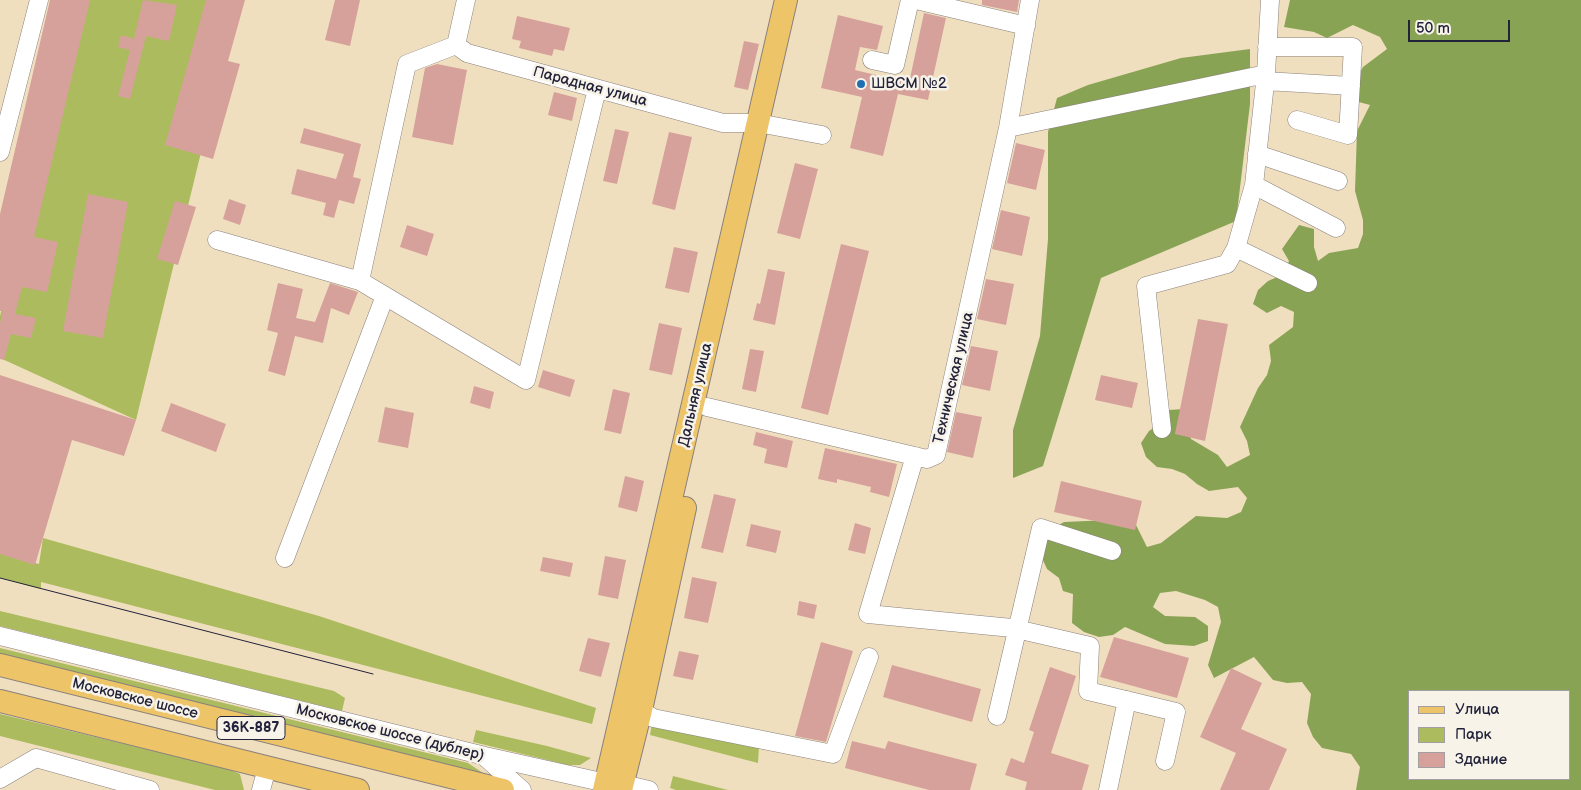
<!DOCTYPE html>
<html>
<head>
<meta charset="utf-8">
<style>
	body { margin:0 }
	#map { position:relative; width:1581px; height:790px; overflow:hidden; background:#f0dfbf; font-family:"Balsamiq Sans",sans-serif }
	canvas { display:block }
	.legend { position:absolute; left:1408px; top:690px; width:162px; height:90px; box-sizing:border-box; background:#f7f3e8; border:1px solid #a29fa3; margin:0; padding:6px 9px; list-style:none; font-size:15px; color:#22223b }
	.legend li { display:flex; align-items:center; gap:10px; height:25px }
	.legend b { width:25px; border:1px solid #a29fa3 }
	.scale { position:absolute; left:1408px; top:20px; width:102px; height:22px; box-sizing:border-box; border:2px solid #22223b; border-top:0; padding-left:6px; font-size:15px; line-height:18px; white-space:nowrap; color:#22223b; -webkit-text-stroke:4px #f7f3e8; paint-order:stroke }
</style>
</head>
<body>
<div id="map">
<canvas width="1581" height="790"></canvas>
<ul class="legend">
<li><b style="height:6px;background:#eec469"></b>Улица</li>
<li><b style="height:14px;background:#acbb5e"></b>Парк</li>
<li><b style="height:14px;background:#d7a19b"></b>Здание</li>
</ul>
<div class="scale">50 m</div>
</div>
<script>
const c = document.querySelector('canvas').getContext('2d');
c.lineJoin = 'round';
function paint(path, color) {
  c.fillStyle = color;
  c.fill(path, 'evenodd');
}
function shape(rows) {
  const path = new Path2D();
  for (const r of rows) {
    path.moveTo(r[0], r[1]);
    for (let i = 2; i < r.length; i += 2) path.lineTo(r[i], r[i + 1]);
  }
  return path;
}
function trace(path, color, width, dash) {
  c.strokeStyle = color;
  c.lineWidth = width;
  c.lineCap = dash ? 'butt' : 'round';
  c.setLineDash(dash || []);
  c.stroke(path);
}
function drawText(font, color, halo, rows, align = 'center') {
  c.font = font + ' "Balsamiq Sans",sans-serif';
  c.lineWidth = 5;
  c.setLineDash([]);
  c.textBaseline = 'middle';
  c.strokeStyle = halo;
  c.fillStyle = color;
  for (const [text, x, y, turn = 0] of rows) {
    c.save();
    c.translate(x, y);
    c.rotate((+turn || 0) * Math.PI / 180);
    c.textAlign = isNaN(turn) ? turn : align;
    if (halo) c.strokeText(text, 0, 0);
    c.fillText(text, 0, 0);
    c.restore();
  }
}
const green = shape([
	[74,0,238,0,136,420,0,358,0,316],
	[43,538,319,616,596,708,592,724,41,582,41,589,0,578,0,553,39,564],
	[0,611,334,691,345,698,342,711,0,626],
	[0,648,468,763,486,775,0,654],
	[0,714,228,769,240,774,244,790,215,790,0,736],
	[653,718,759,746,758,763,650,735],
	[476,730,547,746,591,758,580,765,568,765,473,742],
	[673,776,728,790,676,790,670,788]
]);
const forest = shape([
	[1290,0,1581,0,1581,790,1356,790,1360,767,1351,754,1322,748,1313,737,1307,723,1311,694,1302,682,1287,683,1273,680,1254,657,1214,678,1208,665,1221,622,1218,607,1205,600,1176,591,1160,593,1153,607,1165,616,1195,617,1208,626,1208,641,1194,646,1165,644,1125,627,1113,635,1099,637,1084,632,1072,623,1073,594,1063,591,1059,578,1047,569,1041,556,1043,542,1052,529,1064,522,1133,519,1147,547,1161,543,1196,516,1227,518,1241,512,1247,498,1238,487,1209,491,1197,484,1185,474,1172,469,1157,467,1146,457,1141,443,1149,431,1161,423,1169,410,1184,409,1191,439,1218,455,1227,467,1250,455,1247,441,1240,427,1258,388,1267,375,1271,361,1269,345,1293,327,1294,312,1281,306,1267,313,1253,304,1258,290,1268,281,1282,275,1289,261,1282,249,1299,225,1314,229,1314,247,1318,261,1329,253,1358,248,1363,234,1363,220,1355,191,1357,131,1370,105,1355,101,1352,87,1363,67,1387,49,1380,37,1353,25,1327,38,1314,32,1284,27],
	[1410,691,1570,691,1570,779,1410,779],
	[1250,49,1250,104,1236,221,1101,278,1043,466,1013,478,1013,430,1040,336,1048,239,1048,132,1057,98,1088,85,1181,58]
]);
const building = shape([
	[50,0,90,0,34,237,58,242,47,292,22,287,15,314,36,318,31,338,11,334,4,360,0,359,0,323,3,311,0,311,0,214],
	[143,0,177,5,169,41,146,36,130,99,118,96,130,50,118,47,121,35,134,39],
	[206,0,245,0,228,61,240,64,213,159,165,145],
	[335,0,360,0,350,46,325,40],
	[982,0,1019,0,1017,12,982,5],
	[924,13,946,18,928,100,898,94,883,156,850,148,862,97,821,88,838,15,883,26,877,50,860,47,855,70,909,83],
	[517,16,570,28,564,51,554,49,552,56,519,48,521,41,512,39],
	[744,41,759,44,748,90,734,87],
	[437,64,467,70,453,145,412,137,425,68],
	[554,92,577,98,572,121,548,115],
	[304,128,361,144,353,177,361,179,354,204,339,200,334,218,323,215,326,203,291,194,297,169,336,179,344,154,300,143],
	[615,129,629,132,617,184,603,181],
	[669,132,692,137,675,210,652,204],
	[1016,143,1045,150,1036,190,1007,183],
	[795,163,818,169,800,239,777,233],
	[88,194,128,202,103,338,63,331],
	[229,199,246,205,240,225,223,219],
	[175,201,196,207,178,265,157,259],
	[1001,210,1030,217,1022,256,992,249],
	[407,225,434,234,427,256,400,247],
	[841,244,869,251,828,415,801,408],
	[674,247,698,252,689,293,665,288],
	[768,269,785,272,775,325,753,320,757,303,760,304],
	[986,279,1014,284,1006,325,977,319],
	[278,283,303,289,296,318,315,322,330,283,358,292,349,315,331,308,323,343,295,336,285,376,268,371,278,333,267,330],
	[1198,319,1228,324,1205,441,1175,434],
	[659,323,682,328,672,375,649,370],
	[971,346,998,351,990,391,962,385],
	[750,349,764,351,756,392,742,389],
	[543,370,575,380,570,397,538,387],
	[0,375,136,420,124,456,72,440,35,565,0,554],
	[1101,375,1138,383,1132,408,1095,400],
	[474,386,494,392,490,409,470,403],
	[613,389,630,393,621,434,604,430],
	[171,403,226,424,216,452,161,431],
	[385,407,414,413,408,448,378,442],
	[956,412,982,417,973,458,947,452],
	[756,432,793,441,787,468,764,463,767,449,753,445],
	[825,448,897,464,889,497,870,492,871,487,837,479,837,483,818,479],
	[625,476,644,481,637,512,618,507],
	[1061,481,1142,501,1135,530,1054,512],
	[714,494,736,499,723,553,701,548],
	[855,523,871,528,865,554,848,550],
	[751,524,781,531,776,553,746,546],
	[605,556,626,560,618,599,598,595],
	[543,557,573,563,570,577,540,571],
	[692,577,717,582,708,623,684,618],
	[799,601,817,605,814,619,797,615],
	[1114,637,1189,658,1177,698,1100,677],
	[588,638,610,643,601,677,579,671],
	[821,642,853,651,826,742,795,736],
	[679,651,699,655,693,680,673,676],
	[892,665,981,689,972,722,883,697],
	[1050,667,1076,676,1051,753,1089,765,1082,790,1025,790,1027,782,1005,775,1011,758,1024,763,1034,732,1029,730],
	[1231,668,1262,683,1241,729,1287,749,1269,790,1220,790,1236,753,1200,737],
	[852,741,885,749,888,741,977,764,970,790,929,790,845,768]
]);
const minor = shape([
	[466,0,456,45,467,53,723,123,758,123,822,135],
	[916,0,1026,26],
	[456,45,407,64,360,281,526,380,597,89],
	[1267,47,1353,47,1348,135,1297,120],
	[872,60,895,65,910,0],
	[1266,74,1254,185,1336,228],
	[1265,81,1351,86],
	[1008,128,1266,74,1270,0],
	[0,152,39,0],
	[1257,154,1338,181],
	[1254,185,1236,248,1308,283],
	[217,240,360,281],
	[707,407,927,459,936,455,1008,128,1030,0],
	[1162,429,1146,286,1227,264,1236,248],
	[915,456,868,614,1012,628,1090,646,1088,691,1176,712,1165,761],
	[285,558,385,296],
	[0,636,485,756,606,783],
	[641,710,653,718,833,754,869,657],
	[997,716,1041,528,1112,551],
	[485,757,522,790],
	[0,779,36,758,150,790],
	[623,784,649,790],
	[261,790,267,768],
	[1108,790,1127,700]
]);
const major = shape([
	[0,665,503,790],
	[0,701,358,790],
	[604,790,786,0],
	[621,790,641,710,685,508]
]);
const tram = shape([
	[0,578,373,674]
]);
const markers = [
	[861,84,5,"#1f6fb2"]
];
const shields = [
	[251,728,68]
];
const shieldNames = [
	["36К-887",251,728]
];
const poiNames = [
	["ШВСМ №2",871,84]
];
const streetNames = [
	["Парадная улица",590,87,15],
	["Техническая улица",954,378,-77],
	["Дальняя улица",696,395,-77],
	["Московское шоссе",135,699,14],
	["Московское шоссе (дублер)",390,733,14]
];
paint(green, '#acbb5e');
paint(forest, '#89a355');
paint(building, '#d7a19b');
trace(minor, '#89807d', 19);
trace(major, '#89807d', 24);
trace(minor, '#fff', 18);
trace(major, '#eec469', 22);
trace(tram, '#22223b', 1);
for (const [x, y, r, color] of markers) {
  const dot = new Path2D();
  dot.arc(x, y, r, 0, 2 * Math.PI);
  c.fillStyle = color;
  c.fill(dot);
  trace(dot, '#f7f3e8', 2);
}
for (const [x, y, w] of shields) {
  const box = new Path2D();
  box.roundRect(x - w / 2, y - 11.5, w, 23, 4);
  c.fillStyle = '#f7f3e8';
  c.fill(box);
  trace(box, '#22223b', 1);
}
drawText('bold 14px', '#22223b', null, shieldNames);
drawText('15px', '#22223b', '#f7f3e8', poiNames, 'left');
drawText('15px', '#22223b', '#f7f3e8', streetNames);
</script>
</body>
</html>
